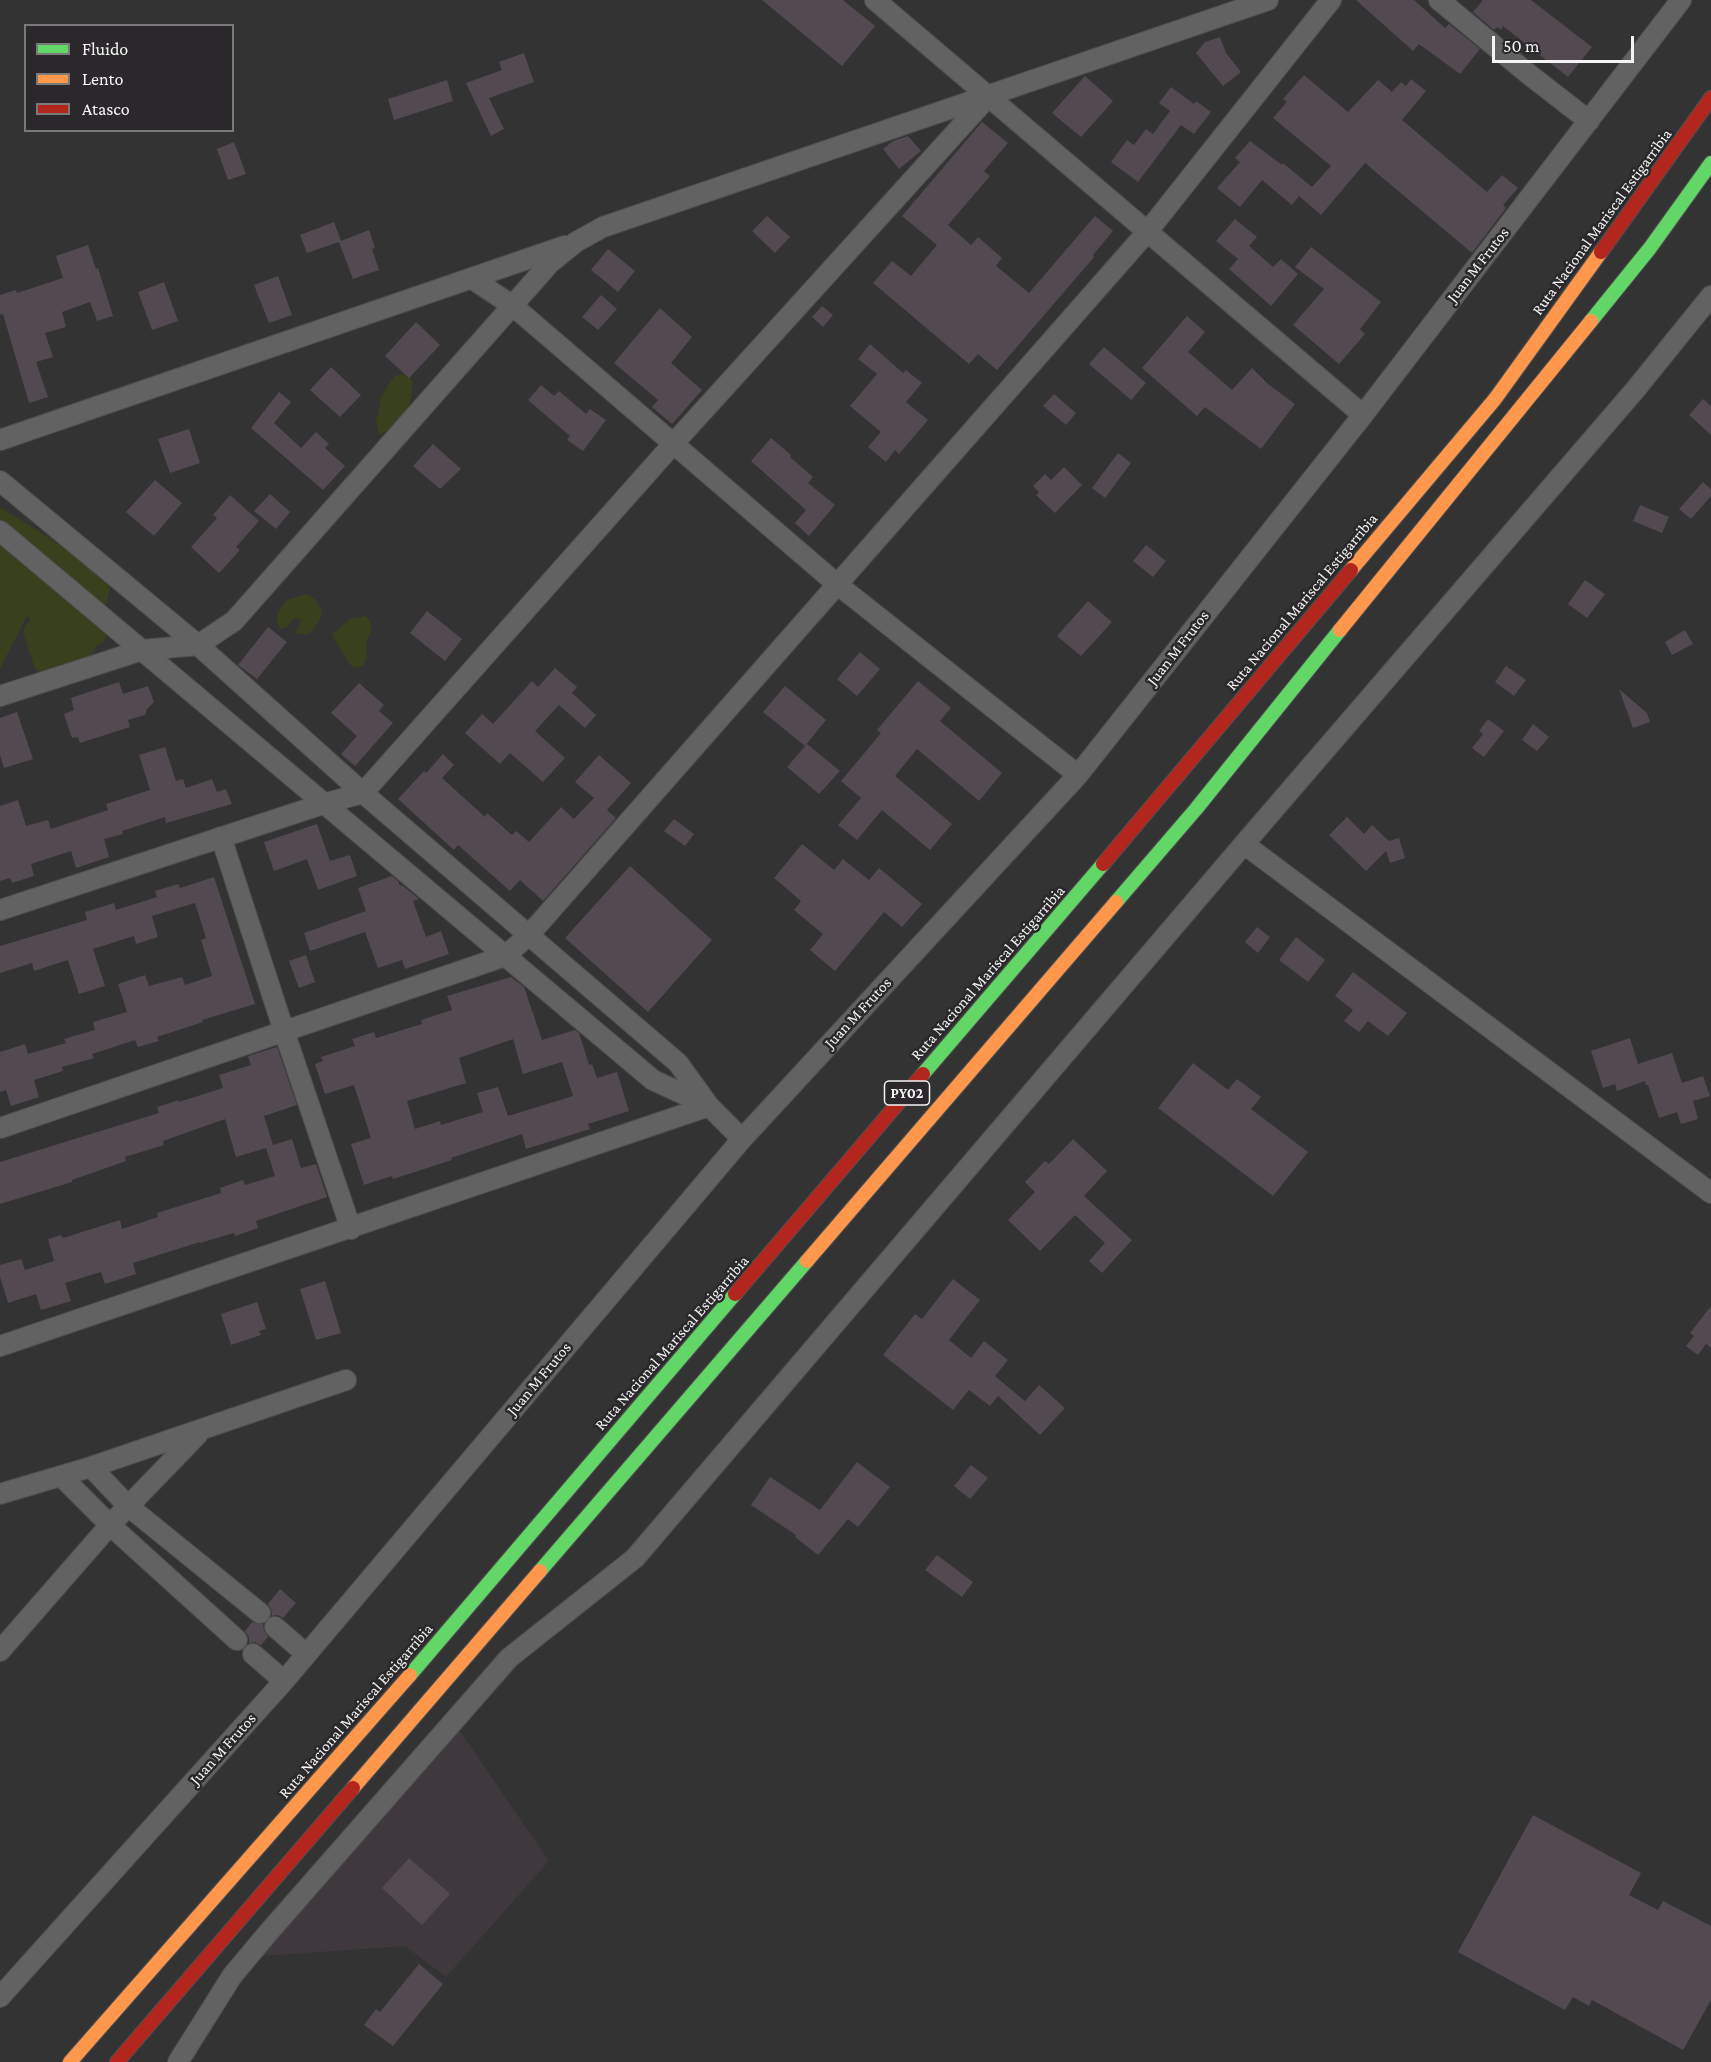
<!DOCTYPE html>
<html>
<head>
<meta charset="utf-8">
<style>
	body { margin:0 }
	#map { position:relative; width:1711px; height:2062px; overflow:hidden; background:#333; font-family:"Crimson Pro",serif }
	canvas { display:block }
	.legend { position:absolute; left:24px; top:24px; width:210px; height:108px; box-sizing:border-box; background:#2a282a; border:2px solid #7b7a7b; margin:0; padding:8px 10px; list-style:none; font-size:18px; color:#f5f4f5 }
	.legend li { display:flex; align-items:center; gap:12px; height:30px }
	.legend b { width:30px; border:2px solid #7b7a7b }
	.scale { position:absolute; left:1492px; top:36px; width:142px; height:27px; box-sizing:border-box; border:3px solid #f5f4f5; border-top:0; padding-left:8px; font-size:18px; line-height:21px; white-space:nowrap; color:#f5f4f5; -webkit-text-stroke:4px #2a282a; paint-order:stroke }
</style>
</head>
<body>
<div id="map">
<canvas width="1711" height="2062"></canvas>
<ul class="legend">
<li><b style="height:8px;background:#63d668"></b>Fluido</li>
<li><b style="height:8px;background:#ff974d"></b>Lento</li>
<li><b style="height:8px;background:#b3261e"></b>Atasco</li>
</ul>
<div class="scale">50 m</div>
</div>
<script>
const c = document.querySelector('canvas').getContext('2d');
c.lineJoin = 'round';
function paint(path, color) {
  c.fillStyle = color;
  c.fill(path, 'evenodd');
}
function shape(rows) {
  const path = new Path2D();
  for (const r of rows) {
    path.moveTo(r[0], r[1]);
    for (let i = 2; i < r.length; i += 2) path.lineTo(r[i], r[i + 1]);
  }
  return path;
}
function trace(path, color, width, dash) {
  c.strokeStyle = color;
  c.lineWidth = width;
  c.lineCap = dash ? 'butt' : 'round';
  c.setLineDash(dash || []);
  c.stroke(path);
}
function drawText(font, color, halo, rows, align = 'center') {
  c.font = font + ' "Crimson Pro",serif';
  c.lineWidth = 5;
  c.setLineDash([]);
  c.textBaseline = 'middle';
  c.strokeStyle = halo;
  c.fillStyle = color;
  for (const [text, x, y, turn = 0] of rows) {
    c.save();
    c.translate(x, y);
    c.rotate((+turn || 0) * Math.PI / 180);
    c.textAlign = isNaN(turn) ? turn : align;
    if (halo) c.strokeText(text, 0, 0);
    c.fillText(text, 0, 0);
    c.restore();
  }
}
const built = shape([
	[451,1718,549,1861,446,1977,405,1946,235,1958]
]);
const green = shape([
	[403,374,410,376,413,384,408,414,390,430,379,434,376,421,381,397,390,382,395,376],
	[0,507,65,548,70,547,84,555,88,567,110,587,106,605,108,613,104,627,107,635,103,642,96,646,89,661,48,675,35,669,24,636,24,628,31,619,27,616,0,669],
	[302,595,309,595,316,600,322,612,320,620,308,635,295,633,301,620,294,618,287,627,280,629,277,622,278,612,282,606,287,600],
	[365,616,370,621,372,629,366,644,367,658,363,666,356,668,350,665,344,656,332,634,350,619]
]);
const building = shape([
	[762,0,843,0,875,26,842,66],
	[1356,0,1414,0,1445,28,1449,24,1480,49,1460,74,1419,44,1413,51],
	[1483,0,1531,0,1592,47,1568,77,1503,26,1501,30,1497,27,1494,30,1473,12],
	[1220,37,1226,53,1241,72,1223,86,1196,53,1205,42],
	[524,53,534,82,489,98,504,129,491,136,466,83,502,70,499,62],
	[1304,75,1348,112,1378,80,1392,92,1401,82,1406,86,1411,79,1426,91,1402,120,1487,192,1502,175,1518,188,1503,205,1506,208,1472,253,1365,163,1321,215,1299,196,1292,205,1262,180,1240,207,1217,188,1240,162,1235,158,1250,141,1282,165,1283,163,1312,187,1331,166,1273,118,1287,102,1283,99],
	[1085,76,1113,101,1081,137,1052,113],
	[447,80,453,101,394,120,388,99],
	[1171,87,1194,104,1196,101,1211,112,1194,134,1181,125,1138,182,1111,162,1127,140,1134,145,1146,129,1153,134,1170,111,1159,103],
	[982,122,1008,143,984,171,990,176,948,225,971,245,978,237,1002,258,996,266,1029,293,1095,216,1113,231,1093,255,1094,257,997,370,978,354,969,364,873,283,892,261,911,276,937,245,902,216],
	[908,136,921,151,899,169,883,149,893,141],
	[234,142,246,174,228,180,217,149],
	[767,216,790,237,775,253,752,231],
	[1235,219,1257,237,1249,246,1273,267,1281,259,1298,274,1271,306,1229,269,1238,259,1216,241],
	[334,222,341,241,369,230,375,248,372,249,379,270,353,279,339,242,307,253,300,235],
	[88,245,96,269,98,268,113,316,97,321,90,302,62,312,66,327,45,333,53,357,36,362,48,397,29,403,3,314,0,315,0,295,16,290,17,293,63,278,56,256],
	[1311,247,1381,302,1360,329,1365,334,1339,364,1293,325,1324,289,1295,267],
	[608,249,635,271,618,292,591,270],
	[278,276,292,315,269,323,254,285],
	[164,282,178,321,152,330,138,292],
	[601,295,617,309,598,330,582,317],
	[822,306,833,315,823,327,812,317],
	[660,308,692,337,671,363,702,390,672,424,652,407,658,400,614,363],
	[1187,316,1205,332,1188,352,1232,390,1252,368,1268,384,1295,404,1261,449,1205,407,1197,416,1142,368],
	[416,322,440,345,409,378,385,356],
	[870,344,903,373,906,370,922,383,906,402,928,420,899,454,895,450,886,462,868,447,881,432,850,406,877,374,858,359],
	[1104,347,1146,383,1131,400,1089,364],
	[331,367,361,395,340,417,310,390],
	[541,385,554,396,559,391,586,414,590,409,606,420,583,451,567,440,570,436,528,400],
	[279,392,291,402,274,423,301,448,316,432,329,444,325,448,345,466,323,490,251,428],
	[1054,394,1076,413,1066,425,1043,406],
	[1703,399,1711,406,1711,435,1689,415],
	[189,429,200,463,170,473,158,439],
	[771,438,791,455,790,457,813,477,808,483,835,505,809,536,795,523,806,510,751,461],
	[433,444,461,469,440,489,413,466],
	[1118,453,1131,463,1105,498,1092,488],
	[1064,467,1082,485,1055,513,1036,495,1039,492,1033,486,1045,474,1051,480],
	[155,480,182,503,154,536,126,512],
	[1703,482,1711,489,1711,496,1691,519,1679,509],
	[270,494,290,512,276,529,254,511],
	[230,495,259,521,236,547,240,550,219,573,191,547,217,518,213,515],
	[1640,505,1669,517,1662,533,1633,521],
	[1146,545,1166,561,1153,577,1133,561],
	[1585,580,1605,594,1587,618,1568,604],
	[1088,601,1112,622,1081,656,1057,636],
	[427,611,462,639,445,661,410,633],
	[268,627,287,642,257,679,238,665],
	[1685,630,1693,644,1672,655,1665,642],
	[860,652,880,669,857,696,837,679],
	[1506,666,1526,680,1514,696,1495,682],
	[555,668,577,687,572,693,596,715,585,728,559,705,535,731,565,758,543,782,510,753,500,764,465,733,482,714,493,724,532,681,538,687],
	[918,681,951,708,940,721,1002,773,979,801,917,749,895,776,952,824,930,850,882,810,857,840,838,825,861,798,841,781,881,733,877,730],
	[119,682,123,694,148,686,154,702,147,709,145,715,128,720,130,727,80,743,78,737,72,738,64,714,74,710,71,698],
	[359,683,384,705,379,711,393,723,355,766,341,754,357,736,331,713],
	[785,686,826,720,805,746,763,712],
	[1619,689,1647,713,1650,722,1633,728],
	[17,712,33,759,4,768,0,755,0,718],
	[1488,719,1504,731,1484,757,1472,748,1483,734,1479,731],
	[1533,724,1549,737,1537,751,1522,740],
	[807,744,840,771,819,794,787,767],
	[165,747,176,781,183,779,186,788,212,779,217,792,226,789,232,804,166,823,165,817,122,831,123,834,104,839,109,857,76,868,71,851,31,864,34,876,12,883,10,878,0,881,0,806,18,800,26,826,48,820,51,829,108,810,106,804,150,790,139,755],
	[443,754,454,765,442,778,485,817,487,813,512,835,516,831,529,842,561,807,574,819,594,798,575,782,599,755,631,783,607,810,616,818,543,901,520,880,510,891,458,845,454,850,398,799,424,771,426,773],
	[1347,817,1364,834,1372,825,1389,841,1399,838,1405,858,1390,863,1386,851,1366,871,1329,835],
	[674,819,694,834,685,846,664,831],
	[317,824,330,861,350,855,357,876,318,890,307,859,274,871,264,842],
	[802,844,834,870,843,859,869,880,879,868,922,904,902,927,884,912,835,971,810,950,823,934,794,910,801,901,774,878],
	[630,866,712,940,648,1012,565,938],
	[392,876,398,881,400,886,402,885,419,899,413,901,426,937,441,931,449,954,405,969,402,960,378,968,365,932,310,951,304,933,366,911,358,888],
	[214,877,255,1004,202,1020,203,1022,157,1037,159,1041,138,1047,135,1040,92,1054,94,1058,62,1067,63,1071,34,1080,39,1097,11,1106,6,1090,0,1092,0,1052,25,1044,28,1054,66,1043,64,1039,95,1030,93,1022,127,1012,118,984,145,975,149,986,182,977,185,985,212,976,201,940,206,938,195,903,152,916,158,937,136,944,134,936,93,949,105,986,79,994,68,960,34,971,32,963,0,973,0,946,87,920,85,912,114,903,116,910,157,897,155,891,178,884,180,888],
	[1257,927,1270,937,1258,953,1245,942],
	[1296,937,1325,960,1308,982,1279,960],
	[306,955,315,982,299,988,289,961],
	[1353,972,1407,1013,1388,1036,1368,1021,1359,1032,1344,1021,1353,1010,1335,996],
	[511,977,524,987,542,1040,575,1030,579,1033,589,1065,592,1064,597,1078,617,1072,629,1111,588,1124,590,1129,526,1149,522,1134,451,1158,452,1160,393,1179,392,1176,364,1185,351,1144,371,1138,354,1085,325,1094,315,1064,323,1061,321,1057,355,1046,352,1039,374,1032,376,1038,422,1024,421,1020,452,1010,447,996],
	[513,1039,523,1074,562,1062,573,1096,508,1116,498,1087,477,1093,483,1112,441,1125,440,1121,415,1129,407,1101,466,1083,459,1058],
	[1630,1038,1638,1064,1672,1053,1682,1083,1703,1076,1710,1096,1693,1101,1698,1119,1681,1124,1677,1112,1659,1118,1648,1085,1646,1085,1645,1081,1617,1091,1615,1084,1603,1088,1591,1051],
	[277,1047,297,1105,264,1116,273,1145,292,1139,301,1168,316,1164,327,1197,256,1221,258,1228,235,1236,234,1233,200,1243,200,1242,133,1263,136,1274,105,1284,101,1272,65,1283,71,1301,41,1310,36,1294,8,1303,0,1277,0,1265,21,1259,25,1270,54,1261,48,1239,61,1235,63,1238,120,1220,122,1229,158,1217,157,1213,221,1193,220,1188,243,1180,245,1185,275,1176,266,1148,236,1157,225,1119,163,1141,164,1145,125,1157,126,1161,72,1180,72,1182,0,1204,0,1162,159,1113,157,1107,179,1100,179,1102,223,1088,219,1075,251,1065,248,1056],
	[1193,1063,1228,1090,1237,1079,1261,1097,1251,1109,1308,1152,1273,1196,1158,1108],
	[1073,1139,1107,1171,1084,1196,1132,1240,1102,1273,1089,1261,1105,1243,1075,1215,1040,1251,1008,1220,1035,1192,1025,1182,1045,1161,1049,1164],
	[953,1279,980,1300,949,1340,971,1358,984,1341,1008,1360,995,1376,1025,1401,1039,1385,1065,1408,1040,1435,998,1396,990,1406,969,1390,953,1410,883,1355,915,1314,922,1319],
	[325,1281,341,1333,316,1340,300,1289],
	[257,1302,266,1329,259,1331,261,1335,231,1345,221,1314],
	[1711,1306,1711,1348,1706,1344,1698,1355,1686,1346,1694,1336,1690,1333],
	[857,1462,890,1487,858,1527,848,1519,818,1555,795,1537,796,1535,751,1505,770,1477,820,1510],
	[971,1465,988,1478,970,1499,954,1486],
	[937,1555,973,1582,962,1597,925,1570],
	[280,1589,296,1603,283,1618,278,1615,272,1616,271,1609,268,1604],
	[252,1622,263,1624,264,1631,268,1637,261,1645,255,1642,249,1643,249,1637,245,1631],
	[1533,1815,1641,1873,1629,1895,1658,1910,1663,1901,1711,1926,1711,2000,1683,2050,1592,2000,1589,2006,1573,1997,1565,2010,1458,1952],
	[409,1858,450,1894,422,1925,382,1888],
	[419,1964,443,1984,393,2046,364,2025,376,2009,380,2012]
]);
const street = shape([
	[875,0,1363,415],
	[1439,0,1526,72,1589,121],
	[471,278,513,306,838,585,1078,775],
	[0,440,565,246],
	[0,481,198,645,363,793,678,1063,709,1106,742,1139],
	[0,531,653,1080,707,1105],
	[0,696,142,650,198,645,234,621,550,263,576,242,603,227,1268,0],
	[221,837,284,1031,351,1229],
	[1244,844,1711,1193],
	[0,910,323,804,363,793,674,443,986,99],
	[0,1128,505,956,529,935,1148,231,1331,0],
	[0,1346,709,1106],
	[91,1467,128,1506,260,1613],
	[62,1477,110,1525,237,1640],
	[0,1494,91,1467,346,1380],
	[275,1627,306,1654],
	[0,1651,110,1525,198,1434],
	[253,1654,284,1681],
	[0,1997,284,1681,742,1139,1078,775,1363,415,1681,0],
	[178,2062,232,1976,268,1933,509,1658,635,1558,1244,844,1635,390,1711,296]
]);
const fast = shape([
	[1591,321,1650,248,1711,163],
	[1116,902,1196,809,1340,630],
	[923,1074,1103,864],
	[540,1571,807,1261],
	[410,1675,735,1294]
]);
const slow = shape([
	[1351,570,1495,399,1601,252],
	[1340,630,1591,321],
	[807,1261,1116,902],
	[353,1788,540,1571],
	[70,2062,410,1675]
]);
const jam = shape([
	[1601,252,1711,98],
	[1103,864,1351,570],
	[735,1294,923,1074],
	[117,2062,353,1788]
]);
const shields = [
	[907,1093,45]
];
const shieldNames = [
	["PY02",907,1093]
];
const streetNames = [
	["Ruta Nacional Mariscal Estigarribia",1602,222,-54],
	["Juan M Frutos",1478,265,-52],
	["Ruta Nacional Mariscal Estigarribia",1302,602,-50],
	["Juan M Frutos",1178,648,-52],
	["Ruta Nacional Mariscal Estigarribia",988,973,-49],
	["Juan M Frutos",858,1013,-47],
	["Ruta Nacional Mariscal Estigarribia",672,1343,-49],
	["Juan M Frutos",539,1379,-50],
	["Ruta Nacional Mariscal Estigarribia",356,1711,-49],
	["Juan M Frutos",223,1749,-48]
];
paint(built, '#3f383d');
paint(green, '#38401d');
paint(building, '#524a50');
trace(street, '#4f4f4f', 22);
trace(fast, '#4f4f4f', 16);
trace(slow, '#4f4f4f', 16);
trace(jam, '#4f4f4f', 16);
trace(street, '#626262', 20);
trace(fast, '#63d668', 14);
trace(slow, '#ff974d', 14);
trace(jam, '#b3261e', 14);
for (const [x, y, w] of shields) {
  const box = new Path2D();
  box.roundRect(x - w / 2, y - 12, w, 24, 4.5);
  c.fillStyle = '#2a282a';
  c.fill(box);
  trace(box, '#f5f4f5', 1.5);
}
drawText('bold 15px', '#f5f4f5', null, shieldNames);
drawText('16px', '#f5f4f5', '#2a282a', streetNames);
</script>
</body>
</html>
